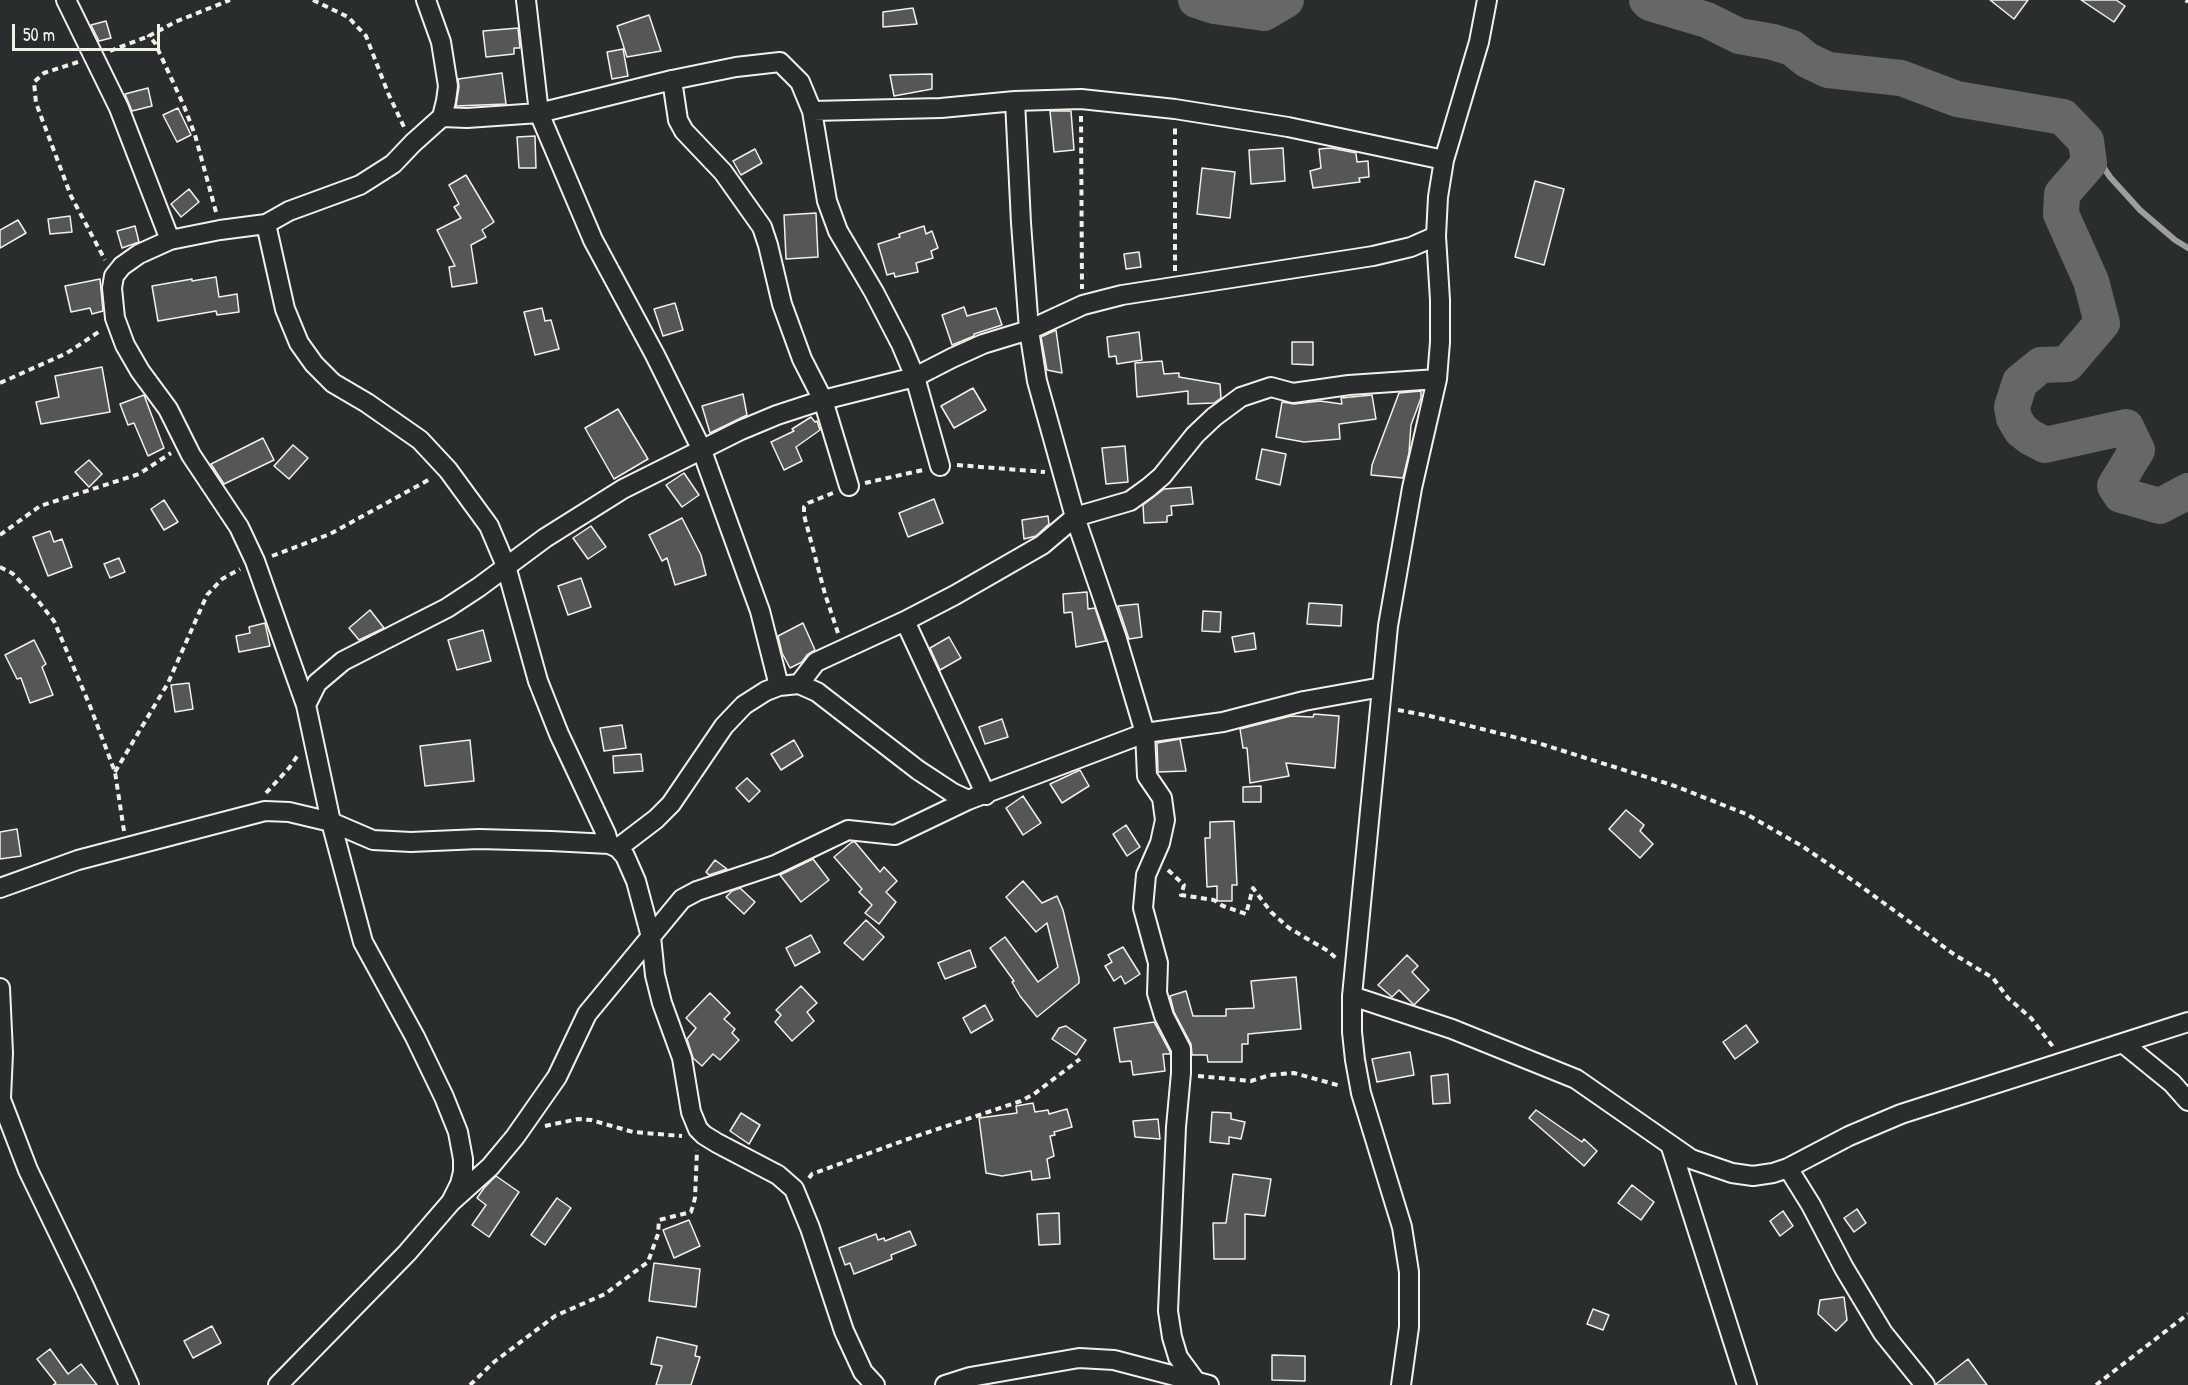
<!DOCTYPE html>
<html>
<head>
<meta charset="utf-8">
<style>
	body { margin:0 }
	#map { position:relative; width:2188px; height:1385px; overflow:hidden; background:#2a2d2e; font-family:"Patrick Hand",sans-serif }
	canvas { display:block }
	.scale { position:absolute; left:12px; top:24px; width:148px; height:27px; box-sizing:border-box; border:3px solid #f4f1e8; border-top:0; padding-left:8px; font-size:18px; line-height:21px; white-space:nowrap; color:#f4f1e8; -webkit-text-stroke:4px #2a2d2e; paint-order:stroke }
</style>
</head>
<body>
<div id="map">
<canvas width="2188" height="1385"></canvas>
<div class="scale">50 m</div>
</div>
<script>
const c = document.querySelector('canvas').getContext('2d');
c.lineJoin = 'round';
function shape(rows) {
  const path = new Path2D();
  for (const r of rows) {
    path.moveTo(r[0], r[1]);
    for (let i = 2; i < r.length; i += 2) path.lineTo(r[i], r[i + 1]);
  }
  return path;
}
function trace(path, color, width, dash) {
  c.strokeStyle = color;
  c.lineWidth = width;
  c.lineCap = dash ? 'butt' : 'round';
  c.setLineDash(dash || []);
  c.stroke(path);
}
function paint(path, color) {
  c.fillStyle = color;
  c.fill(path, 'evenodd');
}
const stream = shape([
	[2086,141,2110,177,2140,210,2175,240,2188,248]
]);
const river = shape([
	[1196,0,1214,6,1264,13,1286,0],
	[1647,0,1650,3,1707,20,1739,36,1773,42,1792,48,1807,60,1828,70,1901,78,1957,99,2063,117,2086,141,2089,163,2062,194,2061,214,2091,281,2102,323,2067,364,2041,365,2020,382,2012,407,2014,418,2021,430,2030,437,2045,445,2126,427,2137,450,2115,486,2121,495,2160,506,2188,491]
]);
const building = shape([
	[1990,0,2028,0,2014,19,1990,0],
	[2081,0,2116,0,2125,6,2114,22,2081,0],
	[913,8,917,24,883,27,883,12,913,8],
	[649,15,661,51,627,57,617,26,649,15],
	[106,21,111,38,99,41,91,25,106,21],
	[518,28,520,48,514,48,514,54,486,57,483,31,518,28],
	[623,49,628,76,612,79,607,52,623,49],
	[502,73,506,104,456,106,459,87,458,79,502,73],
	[932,74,932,89,894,96,890,75,932,74],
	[148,88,152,106,132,111,125,94,148,88],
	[178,108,191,135,177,142,163,115,178,108],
	[1050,111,1071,111,1074,150,1054,152,1050,111],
	[535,136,536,168,519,168,517,137,535,136],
	[1283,148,1285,181,1251,184,1249,150,1283,148],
	[1331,148,1356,153,1357,162,1368,161,1369,177,1359,178,1360,182,1313,188,1310,171,1321,168,1319,149,1331,148],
	[755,149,762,163,741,175,733,161,755,149],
	[1202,168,1235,172,1230,218,1197,214,1202,168],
	[466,175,494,222,482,230,486,237,471,245,477,283,452,287,449,267,455,266,437,230,461,218,454,207,459,204,449,185,466,175],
	[1535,181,1564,189,1544,265,1515,257,1535,181],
	[189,189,199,202,181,217,171,204,189,189],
	[816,213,818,257,786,259,784,215,816,213],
	[70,216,72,232,50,234,48,219,70,216],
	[18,220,26,233,0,248,0,230,18,220],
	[135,226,139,242,122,248,117,231,135,226],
	[924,226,926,234,932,231,938,248,931,251,933,258,916,263,918,272,895,277,894,273,887,275,878,244,900,237,899,234,924,226],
	[1139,252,1141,267,1126,269,1124,254,1139,252],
	[216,277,219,297,237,294,239,312,217,315,216,311,158,321,152,286,192,279,192,281,216,277],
	[100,279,103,311,92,314,90,308,71,312,65,286,100,279],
	[675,303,683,330,663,336,654,309,675,303],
	[964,307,967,316,996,308,1002,325,974,334,974,336,952,345,942,315,964,307],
	[542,308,545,321,551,320,559,349,535,355,524,312,542,308],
	[1056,330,1062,373,1047,370,1041,337,1056,330],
	[1139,332,1142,360,1117,364,1116,356,1109,357,1107,337,1139,332],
	[1292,342,1313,342,1313,365,1292,364,1292,342],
	[1162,361,1164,374,1179,373,1179,377,1220,384,1221,398,1214,403,1188,404,1188,391,1137,397,1135,363,1162,361],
	[102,367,110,412,41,424,36,402,59,397,55,376,102,367],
	[973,388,986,410,954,428,941,406,973,388],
	[1421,391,1421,398,1411,425,1409,453,1403,478,1371,475,1372,465,1399,393,1421,391],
	[743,394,747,415,710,433,702,406,743,394],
	[144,395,164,448,148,456,134,423,128,425,120,404,144,395],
	[1372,395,1376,419,1339,424,1340,439,1304,442,1276,437,1282,402,1294,404,1320,401,1342,404,1341,398,1372,395],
	[618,409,648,459,614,479,585,428,618,409],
	[811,417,815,422,817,421,820,430,796,447,802,461,784,470,771,442,794,431,792,429,811,417],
	[263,438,274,460,224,484,211,464,263,438],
	[293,445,308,458,289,479,274,466,293,445],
	[1125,446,1128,482,1106,484,1102,448,1125,446],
	[1262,449,1286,454,1280,485,1256,479,1262,449],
	[89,460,102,474,89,487,75,472,89,460],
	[684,473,699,495,682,507,666,485,684,473],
	[1191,487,1193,504,1171,506,1172,515,1167,516,1167,522,1144,523,1143,505,1164,489,1191,487],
	[934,499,943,523,908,537,899,513,934,499],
	[164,500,178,522,164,530,151,509,164,500],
	[1048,516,1049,524,1036,536,1024,539,1022,520,1048,516],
	[682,518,701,555,706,575,675,585,667,558,662,561,649,535,682,518],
	[591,526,606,547,588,559,573,538,591,526],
	[50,531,54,542,62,539,72,567,48,576,33,537,50,531],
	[119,558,125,572,110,578,104,564,119,558],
	[581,578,591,607,568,615,558,586,581,578],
	[1087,592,1088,609,1095,608,1106,641,1076,647,1072,612,1064,613,1063,594,1087,592],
	[1309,603,1342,605,1341,626,1307,624,1309,603],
	[1138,604,1142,637,1129,639,1118,606,1138,604],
	[370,610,384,628,359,640,349,628,370,610],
	[1203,611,1221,612,1220,632,1202,631,1203,611],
	[265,623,270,646,239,652,236,636,250,633,249,627,265,623],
	[803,623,815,650,807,655,802,662,790,668,782,653,778,636,803,623],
	[483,630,491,661,457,670,448,640,483,630],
	[1254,633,1256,649,1235,652,1232,637,1254,633],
	[949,637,961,658,940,670,930,648,949,637],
	[34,640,46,664,42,667,53,695,30,703,21,678,17,679,5,655,34,640],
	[189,683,193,709,175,712,171,685,189,683],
	[1314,714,1339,716,1335,768,1286,763,1289,776,1250,783,1247,748,1243,748,1240,729,1291,716,1313,717,1314,714],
	[1002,719,1008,737,985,744,979,727,1002,719],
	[622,725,626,748,604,751,600,728,622,725],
	[1180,739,1186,771,1158,772,1157,743,1180,739],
	[470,740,474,781,425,786,420,746,470,740],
	[794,740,803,756,781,770,771,754,794,740],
	[641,754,643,771,614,773,613,756,641,754],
	[1080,770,1089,786,1062,803,1050,784,1080,770],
	[747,778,760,791,749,802,736,788,747,778],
	[1261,786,1261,802,1243,802,1243,787,1261,786],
	[1023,796,1041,823,1023,835,1006,808,1023,796],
	[1626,810,1644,825,1640,831,1653,844,1640,858,1609,829,1626,810],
	[1234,821,1237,885,1232,885,1232,901,1217,901,1217,886,1207,887,1205,838,1210,838,1210,822,1234,821],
	[1126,825,1140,847,1127,856,1113,834,1126,825],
	[17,829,21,856,0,859,0,832,17,829],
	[852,842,855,842,880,872,884,867,897,881,886,892,896,902,879,924,865,913,872,905,859,892,862,889,834,857,852,842],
	[813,859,829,880,801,902,780,875,813,859],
	[715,860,727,869,709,875,706,872,715,860],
	[1023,881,1042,903,1057,896,1063,910,1079,978,1079,983,1037,1017,1020,996,1012,982,1014,981,990,948,1005,937,1038,982,1058,967,1047,923,1036,932,1006,897,1023,881],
	[740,888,755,902,744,914,726,897,732,891,740,888],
	[866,920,884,937,863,960,844,943,866,920],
	[811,935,820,952,795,966,786,948,811,935],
	[1123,947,1140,974,1125,984,1121,976,1114,981,1105,966,1112,962,1108,955,1123,947],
	[970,950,976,967,945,979,938,963,970,950],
	[1407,955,1418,966,1412,972,1429,990,1414,1005,1399,990,1392,997,1378,985,1407,955],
	[1296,977,1301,1029,1248,1034,1248,1044,1242,1044,1242,1062,1208,1062,1207,1055,1192,1055,1191,1044,1174,1012,1170,996,1186,991,1193,1016,1226,1016,1226,1009,1254,1008,1251,981,1296,977],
	[801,986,817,1003,807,1012,814,1021,792,1041,775,1022,781,1015,776,1010,801,986],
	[710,993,730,1013,724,1019,735,1029,732,1033,739,1040,720,1060,713,1054,702,1066,693,1058,687,1039,696,1028,686,1018,710,993],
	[985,1005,993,1020,971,1033,963,1018,985,1005],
	[1154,1022,1170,1052,1170,1054,1163,1054,1165,1071,1133,1075,1131,1061,1120,1062,1114,1028,1154,1022],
	[1746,1025,1758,1042,1735,1059,1723,1042,1746,1025],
	[1066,1026,1086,1040,1076,1055,1052,1039,1059,1028,1066,1026],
	[1410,1052,1414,1075,1377,1082,1372,1059,1410,1052],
	[1448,1074,1450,1103,1433,1104,1431,1076,1448,1074],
	[1033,1103,1035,1112,1048,1110,1049,1114,1067,1109,1072,1127,1054,1132,1055,1135,1050,1136,1054,1156,1047,1159,1050,1178,1032,1180,1031,1171,1002,1176,986,1173,979,1118,1017,1113,1016,1106,1033,1103],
	[1536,1110,1582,1142,1584,1139,1597,1151,1584,1166,1529,1118,1536,1110],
	[1212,1112,1231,1113,1231,1119,1245,1122,1241,1139,1229,1137,1229,1144,1210,1142,1212,1112],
	[741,1113,760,1125,749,1144,730,1131,741,1113],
	[1158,1119,1160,1139,1135,1137,1133,1121,1158,1119],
	[1233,1174,1271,1179,1265,1216,1245,1214,1245,1259,1214,1259,1213,1223,1226,1223,1233,1174],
	[496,1176,519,1192,489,1237,472,1225,486,1205,477,1198,484,1188,496,1176],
	[1632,1185,1654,1202,1641,1220,1618,1203,1632,1185],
	[557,1198,571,1208,545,1245,531,1235,557,1198],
	[1857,1209,1866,1223,1854,1232,1844,1218,1857,1209],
	[1783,1211,1793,1226,1780,1236,1770,1221,1783,1211],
	[1059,1213,1060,1244,1039,1245,1037,1214,1059,1213],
	[689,1220,700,1246,674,1258,663,1230,689,1220],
	[910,1231,916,1245,891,1255,892,1259,854,1274,850,1263,845,1265,839,1248,876,1234,878,1240,884,1238,885,1241,910,1231],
	[654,1263,700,1269,696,1307,649,1301,654,1263],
	[1844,1297,1847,1320,1836,1331,1818,1314,1820,1300,1844,1297],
	[1593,1309,1609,1315,1603,1330,1587,1324,1593,1309],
	[212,1326,221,1343,193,1358,184,1341,212,1326],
	[657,1337,697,1346,695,1356,700,1357,691,1385,656,1385,662,1366,651,1364,657,1337],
	[50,1349,68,1374,81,1364,97,1385,53,1385,56,1383,37,1359,50,1349],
	[1272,1355,1305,1356,1305,1381,1272,1380,1272,1355],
	[1968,1359,1987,1385,1936,1385,1936,1384,1968,1359]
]);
const path = shape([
	[313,0,348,17,366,36,388,93,404,127],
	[2186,0,2188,2],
	[110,51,149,36],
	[78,62,44,73,34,82,36,103,71,196,105,260],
	[1081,116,1082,289],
	[216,212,195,135,184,106,155,43,149,36,175,22,230,0],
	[1175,271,1175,125],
	[0,383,67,353,100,331],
	[957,465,1045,472],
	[865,483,923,470],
	[833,493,808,503,804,507,804,515,825,594,838,633],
	[0,535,40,506,139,474,171,453],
	[272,556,330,534,432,478],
	[0,567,12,573,35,597,54,621,90,706,115,772,124,831],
	[1398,710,1430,716,1538,743,1675,786,1746,814,1802,846,1855,882,1955,955,1993,978,2008,998,2031,1018,2054,1048],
	[115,772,168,683,207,595,222,579,240,569],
	[266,793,289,768,298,755],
	[1168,870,1184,885,1181,895,1214,900,1223,906,1246,914,1253,888,1271,912,1289,928,1328,951,1337,959],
	[1198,1076,1251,1081,1270,1075,1294,1073,1341,1086],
	[545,1126,578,1119,591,1120,633,1132,682,1136],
	[809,1178,812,1174,908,1139,1021,1101,1034,1094,1080,1059],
	[470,1385,494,1362,555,1316,605,1294,648,1262,658,1234,659,1220,691,1212,695,1198,697,1150],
	[2096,1385,2188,1314]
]);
const minor = shape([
	[66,0,119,108,170,240],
	[426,0,441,42,448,86,446,101,442,117,413,143,393,164,360,185,289,211,266,224,220,230,170,240,139,254,122,266,114,276,112,288,115,318,125,345,140,371,168,409,191,455,239,527,255,561,306,705,331,822,363,942,415,1037,444,1097,458,1132,463,1159,463,1172,460,1184,451,1202],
	[526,0,539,113,593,240,655,355,701,448,760,611,779,686],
	[672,80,678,120,684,131,723,172,762,227,768,245,782,304,802,359,823,400,849,486],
	[1015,101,1021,223,1029,330,1037,381,1075,517,1117,639,1145,733,1147,776,1162,798,1165,820,1160,843,1146,875,1143,908,1158,963,1157,993,1164,1016,1181,1049,1181,1073,1176,1127,1168,1311,1172,1337,1178,1357,1195,1380],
	[812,111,941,108,1015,101,1081,99,1175,109,1288,127,1444,160],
	[442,117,467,118,539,113,672,80,736,67,780,62,800,82,812,111,827,201,838,231,874,292,901,344,915,377,940,466],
	[266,224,285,309,299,343,314,364,333,383,367,403,420,440,448,470,489,526,506,566,538,681,559,734,606,834,609,844],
	[905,621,986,795],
	[799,684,816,662,905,621,955,595,1042,545,1075,517,1130,501,1148,488,1162,476,1195,435,1214,417,1241,397,1271,387,1293,393,1349,385,1437,379],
	[306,705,317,683,343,661,447,608,479,587,545,538,623,489,741,430,777,415,823,400,915,377,952,358,983,344,1029,330,1083,305,1122,295,1373,256,1411,247,1436,236],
	[618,848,656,819,671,804,724,726,744,705,766,691,779,686,799,684,817,692,918,770,953,793,968,800,1145,733,1223,722,1304,701,1382,687],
	[0,888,78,860,265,811,289,812,331,822,373,840,411,842,479,839,551,841,609,844,618,848,625,856,636,881,651,937,655,975,662,1003,682,1058,691,1112,698,1129,704,1135,717,1143,778,1175,794,1189,810,1228,844,1331,863,1372,875,1385],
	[0,988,3,1053,1,1098],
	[1352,996,1452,1029,1576,1079,1691,1159,1732,1173,1753,1176,1773,1173,1788,1168,1849,1136,1901,1114,2188,1022],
	[2124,1044,2172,1083,2188,1101],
	[0,1097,28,1170,84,1286,129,1385],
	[1671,1147,1747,1385],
	[1788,1168,1811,1205,1844,1268,1883,1333,1925,1385],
	[278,1385,407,1253,451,1202,490,1167,515,1137,557,1077,587,1014,682,899,697,891,775,865,848,830,895,835,968,800],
	[945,1385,970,1377,1079,1358,1114,1360,1209,1385],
	[1401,1385,1409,1327,1409,1272,1402,1227,1361,1093,1355,1060,1352,1032,1352,996,1388,626,1412,488,1437,379,1440,342,1440,300,1436,236,1438,197,1444,160,1479,42,1487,0]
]);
trace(stream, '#9f9f9a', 6);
trace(river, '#676866', 36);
paint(building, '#555756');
trace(building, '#f4f1e8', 1.5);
trace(minor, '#f4f1e8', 22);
trace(path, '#f4f1e8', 4, [6, 4.5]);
trace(minor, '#2a2d2e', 18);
</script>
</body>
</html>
